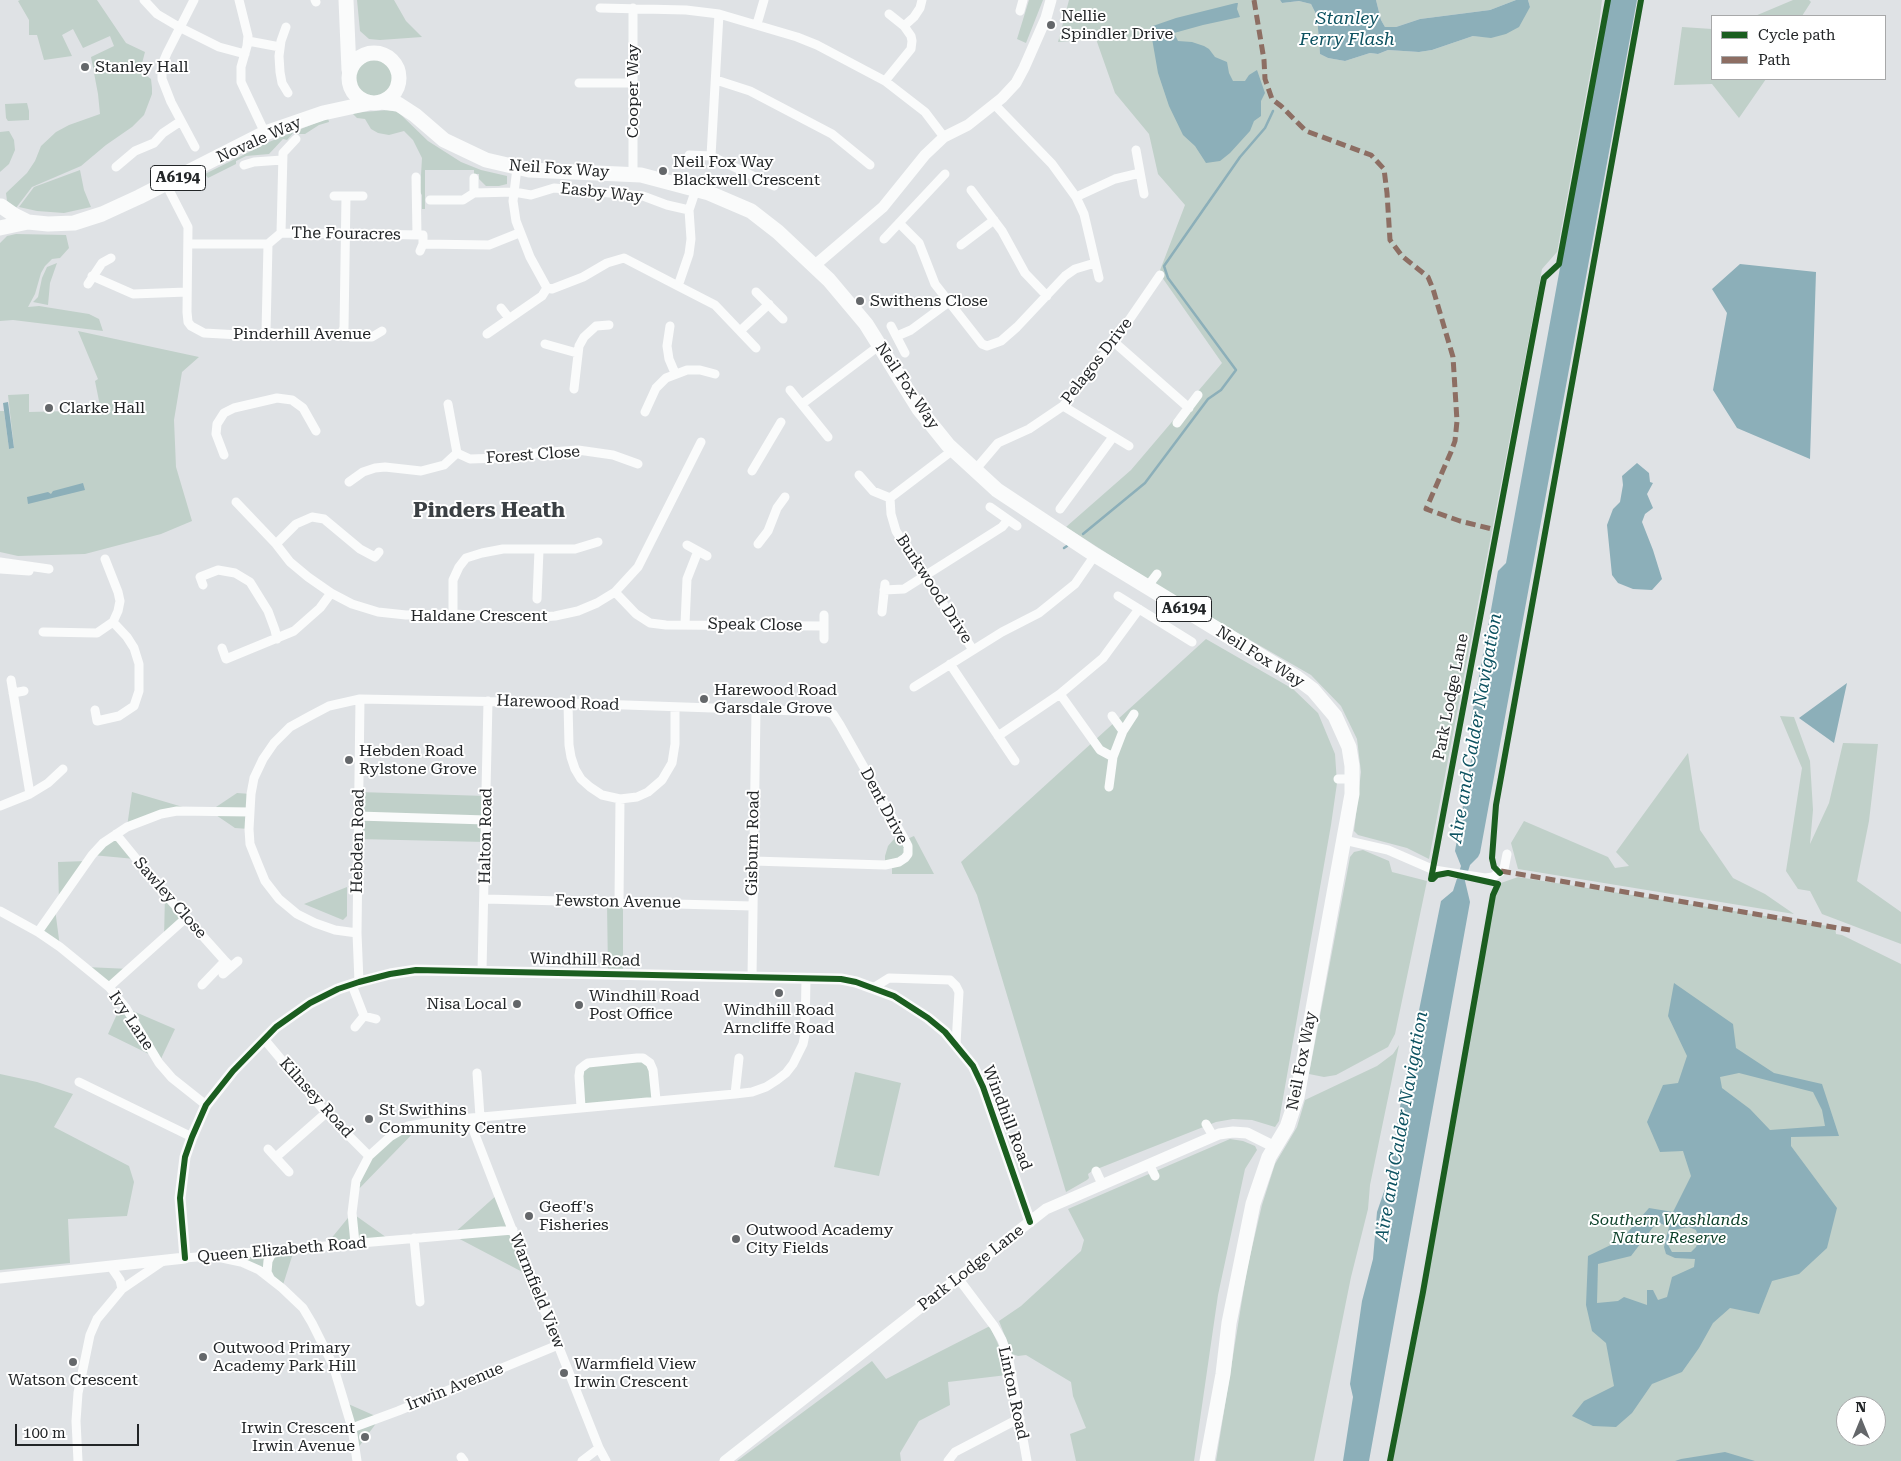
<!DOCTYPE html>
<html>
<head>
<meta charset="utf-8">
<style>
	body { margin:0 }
	#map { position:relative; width:1901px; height:1461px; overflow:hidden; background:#dfe2e5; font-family:"Roboto Serif",serif }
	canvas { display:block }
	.legend { position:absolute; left:1711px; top:15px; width:175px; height:65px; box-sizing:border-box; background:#fff; border:1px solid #a7a8a9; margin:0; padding:6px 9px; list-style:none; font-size:15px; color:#222527 }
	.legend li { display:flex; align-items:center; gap:10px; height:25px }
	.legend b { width:25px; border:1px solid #a7a8a9 }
	.north { position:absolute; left:1836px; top:1396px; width:50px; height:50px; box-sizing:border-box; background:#fff; border:1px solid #a7a8a9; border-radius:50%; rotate:0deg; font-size:14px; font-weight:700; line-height:20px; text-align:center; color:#222527 }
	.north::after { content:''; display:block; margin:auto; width:18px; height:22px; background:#64676a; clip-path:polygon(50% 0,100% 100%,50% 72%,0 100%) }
	.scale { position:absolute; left:15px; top:1424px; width:124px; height:22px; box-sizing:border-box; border:2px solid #222527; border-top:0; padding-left:6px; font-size:15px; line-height:18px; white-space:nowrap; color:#222527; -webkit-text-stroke:4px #fff; paint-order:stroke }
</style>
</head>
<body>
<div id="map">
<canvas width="1901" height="1461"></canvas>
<ul class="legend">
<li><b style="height:6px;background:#1b5e20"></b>Cycle path</li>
<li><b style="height:6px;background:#8d6e63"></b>Path</li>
</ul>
<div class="north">N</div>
<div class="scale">100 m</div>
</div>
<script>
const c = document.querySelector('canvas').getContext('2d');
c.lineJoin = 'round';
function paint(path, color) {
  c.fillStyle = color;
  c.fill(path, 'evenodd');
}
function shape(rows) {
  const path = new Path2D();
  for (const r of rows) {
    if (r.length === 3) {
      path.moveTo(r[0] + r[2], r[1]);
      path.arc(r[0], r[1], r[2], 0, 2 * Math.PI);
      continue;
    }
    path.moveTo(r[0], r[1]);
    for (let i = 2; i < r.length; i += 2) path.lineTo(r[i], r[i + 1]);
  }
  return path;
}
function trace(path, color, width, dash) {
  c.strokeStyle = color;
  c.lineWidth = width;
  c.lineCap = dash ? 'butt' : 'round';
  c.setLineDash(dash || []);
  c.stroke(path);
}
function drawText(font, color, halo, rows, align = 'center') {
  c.font = font + ' "Roboto Serif",serif';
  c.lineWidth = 4;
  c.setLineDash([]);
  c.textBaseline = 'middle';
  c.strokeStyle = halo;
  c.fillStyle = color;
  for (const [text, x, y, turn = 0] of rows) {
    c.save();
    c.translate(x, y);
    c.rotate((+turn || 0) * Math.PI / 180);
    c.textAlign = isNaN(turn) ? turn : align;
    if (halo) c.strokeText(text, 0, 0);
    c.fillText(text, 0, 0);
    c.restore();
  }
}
const green = shape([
	[20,0,97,0,126,43,145,52,140,71,151,79,152,88,152,94,144,115,132,127,106,145,81,166,32,187,16,208,7,201,6,193,27,173,35,161,41,146,56,132,69,125,100,114,98,94,91,57,114,46,110,36,83,48,73,29,62,35,72,56,44,60,37,35,29,35,29,20,18,1],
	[357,0,394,0,406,21,422,37,380,40,369,39,360,31],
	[1029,0,1043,0,1026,43,1017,39],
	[1069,0,1280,0,1282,3,1299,1,1311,4,1317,16,1320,54,1328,58,1345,61,1370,53,1378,54,1388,50,1419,52,1432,50,1473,36,1491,37,1530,7,1528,0,1602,0,1599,25,1557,252,1542,269,1538,291,1429,859,1407,848,1358,835,1354,831,1361,772,1357,739,1341,706,1311,675,1177,598,1066,527,1131,470,1222,363,1159,273,1185,205,1158,174,1149,134,1115,93,1096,39,1058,42],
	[1376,0,1516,0,1490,10,1420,19,1396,27,1385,27,1381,20],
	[1793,0,1809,0,1811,2,1802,16,1755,16],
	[1682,27,1712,29,1712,79,1766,79,1739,118,1712,84,1674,85],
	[373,77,20],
	[27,103,29,111,29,120,8,121,6,118,5,104],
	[388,110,398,112,428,141,461,162,481,170,507,176,507,184,499,186,486,186,479,179,479,174,474,174,474,170,425,170,425,209,422,209,422,195,420,192,422,158,413,140,404,131,389,135,378,133,371,129,365,119,357,118,352,113],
	[328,118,329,122,319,125,305,134,297,134,294,132,287,140,283,139,269,154,246,156,236,161,236,164,208,178,205,174,269,142],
	[9,131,14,140,15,150,9,164,0,172,0,132],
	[80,170,84,190,91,207,64,213,37,211,19,207,34,187],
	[16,234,66,235,69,248,60,258,52,259,45,266,41,273,35,294,28,307,39,306,89,314,99,319,103,331,13,320,0,321,0,243,7,236],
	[57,263,50,283,48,305,33,302,38,297,42,278,47,267],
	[78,331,199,357,182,372,174,420,176,467,192,521,161,534,85,554,18,556,0,552,0,411,4,411,9,449,14,448,8,395,29,394,29,412,69,411,71,415,70,408,100,406,95,381,98,379],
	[1206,639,1293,689,1318,713,1335,754,1337,783,1331,825,1279,1121,1275,1127,1252,1120,1233,1119,1216,1122,1092,1171,1088,1174,1089,1178,1087,1180,1066,1192,977,895,961,862],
	[1780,716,1794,717,1810,761,1813,810,1810,844,1829,803,1843,743,1878,744,1869,821,1857,881,1901,912,1901,944,1822,914,1810,891,1798,889,1786,871,1802,768],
	[1688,753,1700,830,1733,878,1765,894,1794,914,1518,869,1511,843,1524,821,1608,857,1615,868,1629,866,1616,852],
	[132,792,193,810,127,827],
	[359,792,486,796,486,842,358,839],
	[237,793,251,794,249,829,235,828,210,811],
	[116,834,135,859,92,855],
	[901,834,905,840,914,836,934,874,892,874,892,865,885,865,885,856,888,846,894,839],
	[1363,850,1389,861,1392,872,1427,881,1395,1034,1388,1047,1336,1075,1324,1077,1309,1074,1350,857,1354,852],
	[87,861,59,903,58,862],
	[1518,877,1835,927,1836,934,1842,935,1901,964,1901,1461,1390,1461,1423,1292,1493,895,1498,884],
	[1846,1406,1876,1406,1876,1436,1846,1436],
	[347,887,347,916,343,920,304,904],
	[165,894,187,917,164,938],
	[607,904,623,904,623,971,608,971],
	[55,909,60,947,38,932],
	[86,967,130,969,109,987],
	[122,1003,126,1008,175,1029,159,1063,155,1057,108,1034],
	[1399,1045,1370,1185,1368,1209,1351,1277,1314,1461,1216,1461,1247,1269,1262,1205,1275,1164,1297,1127,1305,1100,1377,1066,1393,1054],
	[637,1058,650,1063,656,1100,581,1107,580,1069],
	[855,1072,901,1083,879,1176,834,1167],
	[0,1074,37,1082,73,1094,54,1127,129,1166,134,1182,127,1216,68,1219,70,1263,0,1270],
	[423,1123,354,1194,378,1145],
	[1230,1139,1243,1141,1255,1146,1257,1150,1245,1169,1218,1295,1194,1461,1076,1461,1070,1434,1086,1428,1073,1396,1071,1382,1026,1355,1018,1356,1012,1354,999,1321,1021,1306,1081,1251,1084,1240,1068,1209],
	[498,1194,530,1276,452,1235],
	[352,1213,390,1240,325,1246],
	[294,1250,282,1288,270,1278,215,1256],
	[990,1326,1005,1360,1007,1375,948,1382,950,1405,919,1421,900,1453,901,1461,737,1461,872,1361,886,1379],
	[346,1403,380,1418,355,1452]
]);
const water = shape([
	[1280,0,1376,0,1381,20,1385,27,1396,27,1420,19,1490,10,1516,0,1528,0,1530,7,1519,27,1506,34,1491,38,1473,36,1432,50,1419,52,1388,50,1378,54,1370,53,1345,61,1328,58,1320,54,1317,16,1311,4,1299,1,1282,3],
	[1609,0,1637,0,1480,853,1478,857,1470,865,1465,881,1470,902,1369,1461,1343,1461,1353,1397,1350,1384,1362,1301,1373,1259,1377,1212,1388,1180,1402,1095,1441,901,1453,891,1461,866,1455,851,1472,754,1470,734,1472,715,1498,571,1506,563],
	[1236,3,1238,3,1237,9,1240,17,1203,25,1174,33,1178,41,1192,42,1204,46,1209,49,1215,57,1227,62,1229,73,1233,81,1245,81,1249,75,1257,70,1265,93,1261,101,1261,116,1254,121,1250,131,1230,153,1220,161,1206,163,1195,146,1183,135,1169,106,1158,73,1150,27,1176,18],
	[1740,264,1816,272,1810,459,1737,428,1713,390,1727,313,1712,289],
	[8,402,14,448,9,449,3,403],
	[1637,463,1649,473,1650,482,1653,483,1647,494,1653,508,1645,514,1642,522,1653,550,1662,579,1652,590,1633,589,1618,583,1612,575,1607,525,1613,509,1620,502,1623,485,1622,476],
	[83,483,85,490,28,504,27,497,48,492,51,494,53,491],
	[1847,683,1834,743,1799,718],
	[1674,983,1733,1024,1736,1048,1774,1073,1822,1084,1839,1136,1791,1137,1791,1146,1837,1208,1827,1248,1799,1274,1772,1281,1759,1314,1730,1308,1713,1323,1699,1348,1682,1372,1652,1384,1632,1413,1616,1427,1593,1426,1572,1416,1584,1401,1614,1386,1606,1343,1592,1331,1586,1305,1588,1256,1621,1240,1649,1208,1673,1212,1691,1176,1683,1151,1660,1152,1647,1122,1663,1085,1678,1083,1687,1056,1668,1016],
	[1739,1073,1813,1092,1822,1110,1825,1126,1770,1130,1750,1109,1722,1088,1720,1077],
	[1657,1222,1669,1227,1664,1247,1666,1254,1675,1258,1695,1259,1694,1267,1672,1277,1667,1297,1658,1300,1653,1290,1647,1290,1647,1305,1624,1297,1618,1301,1597,1303,1598,1264,1631,1256],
	[1689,1227,1696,1230,1699,1239,1696,1247,1691,1252,1672,1252,1668,1245,1669,1237,1674,1230],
	[1725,1452,1755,1461,1675,1461,1681,1459]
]);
const stream = shape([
	[1083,534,1145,483,1208,399,1221,390,1236,370,1168,278,1164,266,1240,157,1265,128,1273,111],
	[1064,548,1067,546]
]);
const minor = shape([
	[144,0,157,14,179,27,219,47,245,54],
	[194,0,167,53,162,65,162,79,171,102,195,147],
	[239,0,248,36,247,46,241,67,241,82,265,133],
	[315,0,316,2],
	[600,8,686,10,719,14,797,37,817,45,885,81,925,112,944,137],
	[633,8,633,174],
	[1020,11,1023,0],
	[757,24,764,0],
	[904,26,914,17,920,8,922,0],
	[286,27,281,41,279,56,280,72,282,83,288,93],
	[248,41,280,47],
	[716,80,750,91,832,134,870,165],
	[885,81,911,49,912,41,911,36,904,26,889,14],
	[579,83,633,83],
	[995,105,1052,164,1076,197,1084,214,1099,278],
	[1136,150,1144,194],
	[689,155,711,156,774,186],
	[711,156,719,14],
	[244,165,254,162,282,160],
	[116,167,135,151,154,143,163,133,181,121],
	[517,168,513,201,516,221,530,257,547,288,552,289,583,277,607,263,624,258,678,286,689,254,691,239,689,210,696,189],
	[416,177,417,235],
	[166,184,188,227,187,312,188,322,191,326,204,333,258,336,266,332,273,333,337,335,342,332],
	[971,190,1002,231,1025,273,1047,296],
	[474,193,474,178],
	[334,196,363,196],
	[1076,197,1115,179,1140,173],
	[430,200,463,200,474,193,514,192,531,195,554,188,643,196,667,205,689,210],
	[899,223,919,243,935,284,982,344,987,346,1001,341,1017,327,1065,276,1075,269,1095,263],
	[281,233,283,153,296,139],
	[884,239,945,174],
	[189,244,268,244,281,233,423,235,423,244,420,251],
	[423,244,489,245,519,233],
	[961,245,994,220],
	[92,276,133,294,187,292],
	[88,284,102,263,111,258],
	[678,286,715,305,756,348],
	[756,292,783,319],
	[501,308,509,318],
	[670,326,667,346,669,359,675,373],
	[891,326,905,353],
	[740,331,769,304],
	[266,332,268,244],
	[342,332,344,328,346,196],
	[342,332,351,337,372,337,382,331],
	[487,334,542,296,547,288],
	[897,336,911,330,949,302],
	[1114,342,1189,408],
	[545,344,577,353],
	[574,389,579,346,584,337,596,326,609,325],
	[790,390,828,437],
	[448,404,457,453,470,459,500,458,537,453,578,450,613,455,638,464],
	[802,404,880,345],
	[1063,406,1129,446],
	[645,412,656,388,666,378,687,370,700,370,715,374],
	[1177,423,1198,395],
	[224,455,216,434,217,424,224,413,234,408,277,398,292,400,303,408,316,431],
	[975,470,998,443,1029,429,1063,406,1114,342,1160,275],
	[752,471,781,422],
	[859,475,873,491,890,498,953,450],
	[349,482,363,472,375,468,385,467,421,471,444,465,457,453],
	[890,498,891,514,896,531,973,650],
	[236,502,276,544,290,562,308,577,331,593,352,604,378,612,406,615,453,614,527,618,555,616,578,611,597,603,615,592,638,567,701,442],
	[990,507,1017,526],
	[1060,509,1113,437],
	[276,544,296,524,312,517,324,519,360,549,375,557,379,552],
	[758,544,768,531,777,508,785,497],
	[687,545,707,556],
	[0,562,49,569],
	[0,569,29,571],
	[203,585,200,577,218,570,235,573,250,582,268,611,275,630,277,639],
	[1147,587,1157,574],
	[884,590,904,589,1002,527,1008,520],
	[615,592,636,614,650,623,666,625,824,626],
	[1118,596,1192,642],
	[537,599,539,550],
	[882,612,885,584],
	[453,614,453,580,459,567,466,558,482,553,503,549,575,549,598,542],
	[685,624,687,579,698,551],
	[43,632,97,633,113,622,118,611,120,601,118,592,105,559],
	[824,639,824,615],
	[222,648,226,659,294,631,320,608,331,593],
	[950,664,1015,761],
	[11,680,30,794],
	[914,687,1002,632,1039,613,1075,584,1095,555],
	[13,693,24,691],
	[1060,694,1100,750,1113,757],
	[568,703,569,745,571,757,575,769,581,779,590,787,602,795,620,799,637,797,648,792,662,780,672,763,675,744,675,707],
	[95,710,97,721,119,716,134,706,139,691,139,664,134,648,127,637,113,622],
	[1112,716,1123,731],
	[998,736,1060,694,1103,658,1139,609],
	[1338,779,1353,779],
	[1109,787,1113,757,1123,731,1134,714],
	[0,806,30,794,48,783,63,769],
	[358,816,486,820],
	[116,834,165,894,225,961],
	[1344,840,1388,850,1434,870,1485,878,1493,877,1504,869,1507,854],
	[485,899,752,906],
	[619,902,620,799],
	[0,911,38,932,60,947,109,987,126,1008,159,1063,172,1078,206,1105],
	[38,932,92,855,103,843,127,827,161,814,177,811,250,812],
	[357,933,335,930,315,923,297,914,279,899,265,881,258,864,250,844,249,829,251,794,254,778,263,759,274,743,290,727,310,716,329,706,360,699,568,703,828,712,833,714,840,725,905,840,908,846,908,854,905,858,899,862,885,865,753,861],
	[482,971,488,701],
	[223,974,238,961],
	[752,977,756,710],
	[359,982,357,933,360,699],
	[202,985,225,961,231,967],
	[352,985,364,1016],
	[109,987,187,917],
	[873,988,889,978,950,980,956,986,959,992,956,1044],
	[355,1027,364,1016,376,1019],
	[264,1039,326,1113,369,1156],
	[477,1073,480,1117],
	[79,1082,192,1137],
	[735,1094,739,1058],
	[581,1107,579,1076,580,1069,585,1065,588,1063,637,1058,643,1058,650,1063,653,1070,656,1100],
	[473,1118,474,1132,498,1194,599,1448,606,1461],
	[1206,1124,1213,1136],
	[268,1149,289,1172],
	[276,1157,326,1113],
	[1149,1164,1155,1176],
	[1096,1171,1102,1184],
	[414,1238,420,1302],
	[355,1243,352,1213,356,1181,369,1156,391,1136,408,1126,438,1121,735,1094,752,1092,766,1087,777,1080,786,1073,793,1064,803,1044,805,1034,806,978],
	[185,1258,513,1230],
	[222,1258,241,1262,259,1270,282,1288,303,1308,312,1323,333,1365,352,1428,357,1461],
	[111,1267,120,1280,122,1289],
	[270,1278,267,1272,268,1261,271,1255,276,1251],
	[958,1278,994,1326,1002,1340,1009,1360,1027,1461],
	[352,1428,398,1411,558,1345],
	[461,1457,464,1461],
	[78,1461,76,1421,78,1393,90,1335,97,1319,122,1289,163,1261],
	[582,1461,599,1448],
	[948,1461,955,1452,1020,1418]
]);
const tertiary = shape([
	[814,266,883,207,925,155,944,137,968,125,1002,98,1016,83,1024,68,1046,18,1051,0],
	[0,1278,185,1258,180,1198,185,1157,192,1137,206,1105,233,1071,276,1027,310,1003,338,989,359,982,390,974,416,970,841,979,856,982,894,996,928,1018,945,1032,973,1066,983,1087,1030,1222],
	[725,1461,1046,1209,1219,1134,1233,1132,1247,1133,1275,1147]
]);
const primary = shape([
	[346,0,349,70],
	[374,78,25],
	[381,102,398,104,415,115,444,140,486,160,529,170,641,175,709,193,751,211,778,232,829,280,866,324,919,409,948,445,997,490,1095,555,1297,678,1313,690,1335,716,1349,747,1352,766,1352,794,1297,1097,1287,1127,1269,1157,1253,1204,1229,1323,1223,1374,1207,1461],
	[1,206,14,215,28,222,48,224,74,223,102,214,139,197,265,133,323,113,369,103],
	[0,228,28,222]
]);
const quiet = shape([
	[1254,0,1264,60,1265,79,1272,99,1281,106,1306,131,1371,155,1384,169,1387,193,1390,240,1402,256,1428,277,1433,289,1453,357,1457,421,1455,441,1451,452,1426,509,1460,521,1496,530],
	[1501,871,1850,930]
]);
const cycleway = shape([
	[1500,873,1494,867,1492,858,1496,805,1641,0],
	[1431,879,1542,288,1544,278,1559,264,1608,0],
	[185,1258,180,1198,185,1157,192,1137,206,1105,233,1071,276,1027,310,1003,338,989,359,982,390,974,416,970,841,979,856,982,894,996,928,1018,945,1032,973,1066,983,1087,1030,1222],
	[1390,1461,1423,1292,1493,895,1498,884,1448,873,1437,875,1433,879,1431,879]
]);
const markers = [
	[1051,25,5,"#64676a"],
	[85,67,5,"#64676a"],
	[663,171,5,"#64676a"],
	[860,301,5,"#64676a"],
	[49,408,5,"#64676a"],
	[704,699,5,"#64676a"],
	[349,760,5,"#64676a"],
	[779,993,5,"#64676a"],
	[517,1004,5,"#64676a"],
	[579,1005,5,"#64676a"],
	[369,1119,5,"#64676a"],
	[529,1216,5,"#64676a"],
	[736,1239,5,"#64676a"],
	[203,1357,5,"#64676a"],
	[73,1362,5,"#64676a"],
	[564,1373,5,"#64676a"],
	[365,1437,5,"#64676a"]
];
const shields = [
	[178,178,55],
	[1184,609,55]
];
const shieldNames = [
	["A6194",178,178],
	["A6194",1184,609]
];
const poiNames = [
	["Nellie",1061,16],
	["Spindler Drive",1061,34],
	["Stanley Hall",95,67],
	["Neil Fox Way",673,162],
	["Blackwell Crescent",673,180],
	["Swithens Close",870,301],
	["Clarke Hall",59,408],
	["Harewood Road",714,690],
	["Garsdale Grove",714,708],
	["Hebden Road",359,751],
	["Rylstone Grove",359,769],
	["Windhill Road",589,996],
	["Post Office",589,1014],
	["Nisa Local",507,1004,"right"],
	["Windhill Road",779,1010,"center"],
	["Arncliffe Road",779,1028,"center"],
	["St Swithins",379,1110],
	["Community Centre",379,1128],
	["Geoff's",539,1207],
	["Fisheries",539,1225],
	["Outwood Academy",746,1230],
	["City Fields",746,1248],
	["Outwood Primary",213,1348],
	["Academy Park Hill",213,1366],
	["Warmfield View",574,1364],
	["Irwin Crescent",574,1382],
	["Watson Crescent",73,1380,"center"],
	["Irwin Crescent",355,1428,"right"],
	["Irwin Avenue",355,1446,"right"]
];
const streetNames = [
	["Cooper Way",633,91,-90],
	["Novale Way",259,140,-24],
	["Neil Fox Way",559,169,4],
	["Easby Way",602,193,6],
	["The Fouracres",346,234,1],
	["Pinderhill Avenue",302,334],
	["Pelagos Drive",1097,361,-52],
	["Neil Fox Way",907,386,56],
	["Forest Close",533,455,-4],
	["Burkwood Drive",934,589,57],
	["Haldane Crescent",479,616],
	["Speak Close",755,625,1],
	["Neil Fox Way",1260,657,32],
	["Park Lodge Lane",1451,697,-79],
	["Harewood Road",558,703,2],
	["Dent Drive",884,806,62],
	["Halton Road",486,836,-89],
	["Hebden Road",358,841,-89],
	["Gisburn Road",753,843,-89],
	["Sawley Close",170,898,49],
	["Fewston Avenue",618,902,1],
	["Windhill Road",585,960,1],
	["Ivy Lane",131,1021,56],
	["Neil Fox Way",1302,1061,-79],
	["Kilnsey Road",316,1098,48],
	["Windhill Road",1007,1118,69],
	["Queen Elizabeth Road",282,1250,-5],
	["Park Lodge Lane",971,1268,-38],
	["Warmfield View",537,1291,68],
	["Irwin Avenue",455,1387,-22],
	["Linton Road",1013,1393,78]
];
const parkNames = [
	["Southern Washlands",1669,1220],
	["Nature Reserve",1669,1238]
];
const waterNames = [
	["Stanley",1347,19],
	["Ferry Flash",1347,40],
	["Aire and Calder Navigation",1476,728,-80],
	["Aire and Calder Navigation",1402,1126,-80]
];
const districtNames = [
	["Pinders Heath",489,511]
];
paint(green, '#c0d0c9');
paint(water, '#8cafb9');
trace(stream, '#8cafb9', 2.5);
trace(minor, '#fafbfb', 9);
trace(tertiary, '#fafbfb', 11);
trace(primary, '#fafbfb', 15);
trace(quiet, '#8d6e63', 5, [10, 5]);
trace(cycleway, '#1b5e20', 6);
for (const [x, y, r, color] of markers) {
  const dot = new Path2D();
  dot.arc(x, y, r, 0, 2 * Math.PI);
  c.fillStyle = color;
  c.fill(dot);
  trace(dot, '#fff', 2);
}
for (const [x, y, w] of shields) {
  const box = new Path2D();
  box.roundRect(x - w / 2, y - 12.5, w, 25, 4);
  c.fillStyle = '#fff';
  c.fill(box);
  trace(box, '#222527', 1);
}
drawText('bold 15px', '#222527', null, shieldNames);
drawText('16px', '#222527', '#fff', poiNames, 'left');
drawText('16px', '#222527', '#fff', streetNames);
drawText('italic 16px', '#0e422b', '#fff', parkNames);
drawText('italic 18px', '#0d5261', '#fff', waterNames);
drawText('bold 21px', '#3b4044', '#fff', districtNames);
</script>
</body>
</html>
